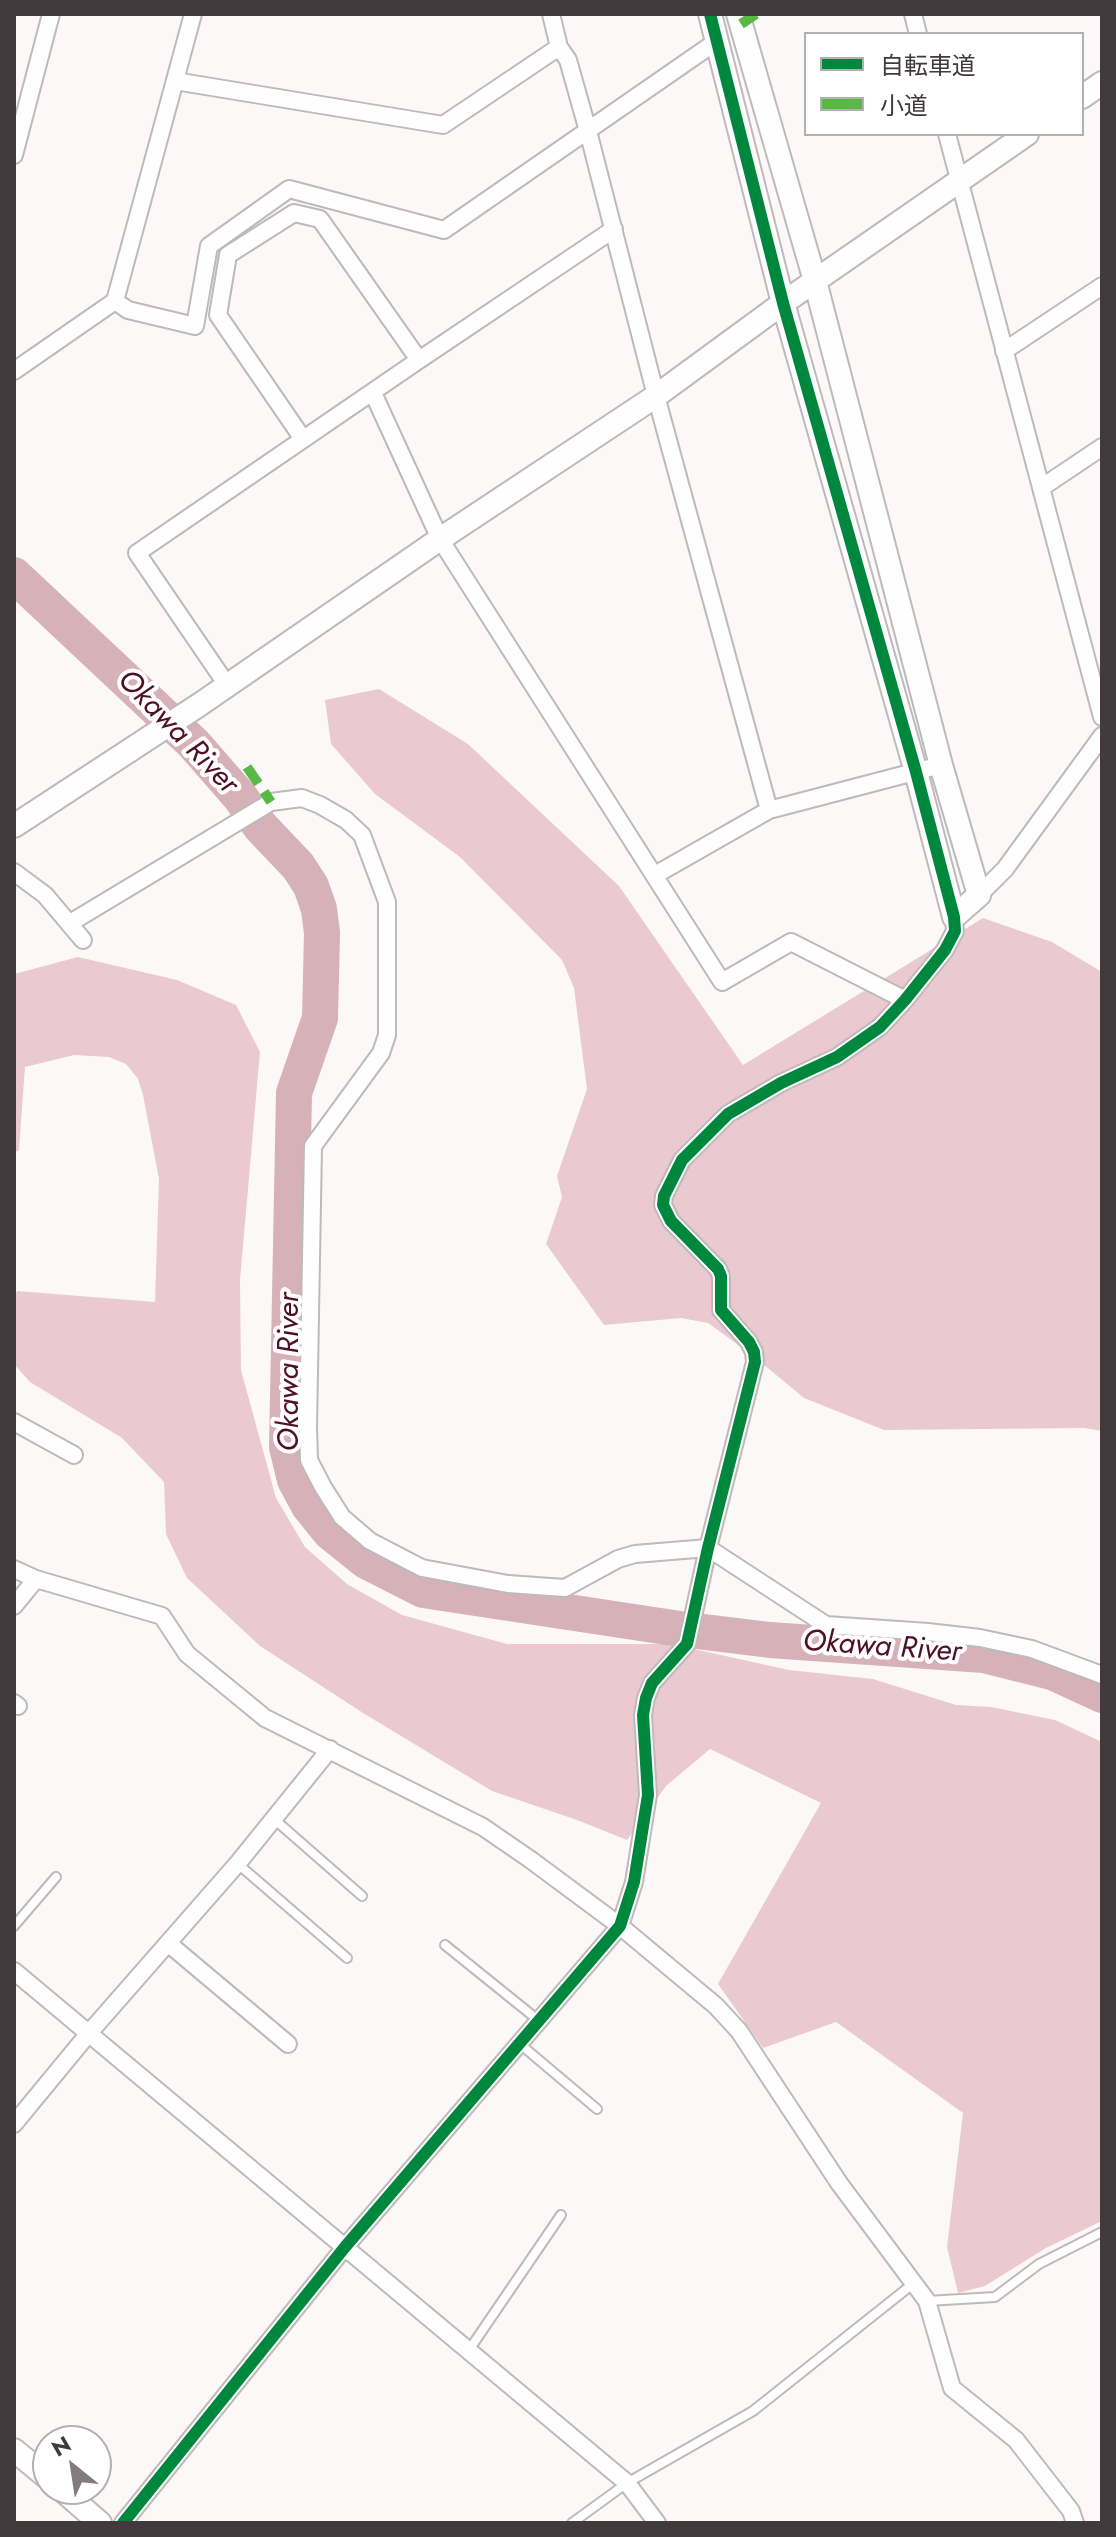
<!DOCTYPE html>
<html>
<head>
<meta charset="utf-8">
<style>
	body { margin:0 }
	#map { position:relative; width:1116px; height:2537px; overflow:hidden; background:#fcf8f8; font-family:Jost,"Noto Sans JP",sans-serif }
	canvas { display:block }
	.frame { position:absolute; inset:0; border:16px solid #41393b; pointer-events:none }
	.legend { position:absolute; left:804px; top:32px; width:280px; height:104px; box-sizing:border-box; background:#fff; border:2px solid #b3b0b1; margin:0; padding:10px 14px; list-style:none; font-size:24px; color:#41393b }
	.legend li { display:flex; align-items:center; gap:16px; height:40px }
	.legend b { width:40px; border:2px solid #b3b0b1 }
	.north { position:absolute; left:32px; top:2425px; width:80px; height:80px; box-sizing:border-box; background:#fff; border:2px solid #b3b0b1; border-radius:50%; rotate:330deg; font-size:22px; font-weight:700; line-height:32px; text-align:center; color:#41393b }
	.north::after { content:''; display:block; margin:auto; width:28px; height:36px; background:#827c7d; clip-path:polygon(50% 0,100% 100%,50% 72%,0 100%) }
</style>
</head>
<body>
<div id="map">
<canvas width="1116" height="2537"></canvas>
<div class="frame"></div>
<ul class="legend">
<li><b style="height:10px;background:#00873e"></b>自転車道</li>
<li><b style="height:10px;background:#58b947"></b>小道</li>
</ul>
<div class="north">N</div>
</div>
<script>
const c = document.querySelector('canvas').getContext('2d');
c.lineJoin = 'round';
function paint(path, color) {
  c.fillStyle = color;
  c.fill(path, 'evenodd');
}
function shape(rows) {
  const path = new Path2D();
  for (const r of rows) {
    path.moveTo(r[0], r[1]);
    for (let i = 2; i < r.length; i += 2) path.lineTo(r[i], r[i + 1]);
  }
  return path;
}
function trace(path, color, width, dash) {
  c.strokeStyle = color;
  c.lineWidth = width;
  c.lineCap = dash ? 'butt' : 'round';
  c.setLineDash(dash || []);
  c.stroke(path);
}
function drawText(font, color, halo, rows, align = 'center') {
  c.font = font + ' Jost,sans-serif';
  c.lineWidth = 8;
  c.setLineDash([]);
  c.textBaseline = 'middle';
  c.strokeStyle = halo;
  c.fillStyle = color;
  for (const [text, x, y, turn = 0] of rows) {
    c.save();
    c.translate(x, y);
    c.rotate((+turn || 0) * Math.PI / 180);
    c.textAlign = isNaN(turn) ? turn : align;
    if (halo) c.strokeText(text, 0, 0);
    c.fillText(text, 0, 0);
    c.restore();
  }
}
const forest = shape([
	[379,689,468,744,619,886,743,1065,983,918,1052,942,1102,972,1102,1431,1084,1428,884,1430,804,1398,752,1355,708,1323,681,1318,604,1325,546,1244,562,1197,557,1176,587,1089,574,988,562,960,460,857,375,794,331,744,325,700],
	[78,957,177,980,236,1005,260,1052,240,1280,241,1370,276,1498,305,1547,347,1584,402,1615,507,1644,671,1644,789,1670,873,1679,956,1705,991,1707,1055,1720,1102,1742,1102,2221,1046,2248,985,2286,958,2293,947,2247,963,2113,836,2022,763,2048,718,1984,821,1803,710,1749,666,1786,627,1840,577,1820,492,1791,363,1713,260,1646,187,1578,166,1534,164,1482,122,1438,30,1382,14,1364,14,1300,17,1291,155,1302,159,1179,143,1095,138,1079,126,1064,109,1057,74,1055,25,1067,19,1150,14,1153,14,974]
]);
const river = shape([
	[14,575,194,744,241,798,260,826,298,866,311,886,319,909,322,933,320,1018,294,1093,287,1447,295,1480,309,1506,330,1532,366,1561,423,1590,680,1629,770,1640,984,1655,1052,1672,1102,1695]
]);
const service = shape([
	[274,1819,362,1896],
	[238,1864,347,1958],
	[14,1926,56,1877],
	[445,1945,538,2020],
	[520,2044,597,2109],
	[927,2301,995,2297,1039,2264,1102,2232],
	[469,2350,561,2215],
	[572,2523,627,2483,753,2411,914,2283]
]);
const minor = shape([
	[551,14,559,47,568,60,588,131,656,396,769,810],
	[913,14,918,34],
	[175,81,443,125,559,47],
	[947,134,1102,717],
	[14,155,51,14],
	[115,301,128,310,195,326,209,246,289,189,444,230,717,41],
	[1004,351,1102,286],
	[14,371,115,301,193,14],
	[373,393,440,539,722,982,791,942,905,1000],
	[303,439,218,315,228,255,294,213,320,219,419,360],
	[1041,488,1102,447],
	[227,685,137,553,419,360,614,229],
	[14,872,45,895,83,940],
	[655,875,769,810,941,765],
	[979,895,1005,869,1102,736],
	[70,923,271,802,302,798,320,805,346,820,362,835,387,902,387,1035,381,1053,313,1146,308,1427,309,1460,323,1487,342,1517,370,1541,422,1568,508,1584,565,1588,618,1559,635,1554,708,1548,826,1625,928,1632,980,1638,1032,1649,1102,1675],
	[14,1422,74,1455],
	[14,1569,36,1579,162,1616,187,1654,265,1718,483,1827,531,1860,620,1926,716,2006,739,2031,839,2183,927,2301,952,2388,1016,2440,1071,2511,1075,2523],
	[14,1606,36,1579],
	[14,1703,18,1706],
	[169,1944,288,2044],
	[14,1971,627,2483,657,2523],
	[14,2124,89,2033,238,1863,330,1749],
	[123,2523,345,2247,620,1926,634,1882,648,1795,643,1715,646,1698,652,1683,687,1644,708,1548,755,1362,754,1352,749,1342,721,1310,721,1276,718,1269,671,1221,663,1205,664,1196,682,1160,728,1114,781,1083,837,1057,880,1027,905,1000,945,950,955,931,954,917]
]);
const tertiary = shape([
	[710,14,783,303,916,772,954,917,979,895,941,765,815,281,738,14],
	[1082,97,1102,83],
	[14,826,199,705,440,539,656,396,783,303,1027,134],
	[14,2450,48,2478],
	[61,2489,100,2523]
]);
const quiet = shape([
	[741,24,756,14],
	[247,767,271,802]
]);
const cycleway = shape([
	[123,2523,345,2247,620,1926,634,1882,648,1795,643,1715,646,1698,652,1683,687,1644,708,1548,755,1362,754,1352,749,1342,721,1310,721,1276,718,1269,671,1221,663,1205,664,1196,682,1160,728,1114,781,1083,837,1057,880,1027,905,1000,945,950,955,931,954,917,916,772,783,303,710,14]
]);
const waterNames = [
	["Okawa River",177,733,46],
	["Okawa River",291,1372,-90],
	["Okawa River",882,1648,4]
];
paint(forest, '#eacad0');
trace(river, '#d7b1b8', 36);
trace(service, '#beb9ba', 12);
trace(minor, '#beb9ba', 20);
trace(tertiary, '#beb9ba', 26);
trace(service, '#fffefe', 8);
trace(minor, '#fffefe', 16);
trace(tertiary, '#fffefe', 22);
trace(quiet, '#58b947', 10, [20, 10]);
trace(cycleway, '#00873e', 12);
drawText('italic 30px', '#4f0f25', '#fff', waterNames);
</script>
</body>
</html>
